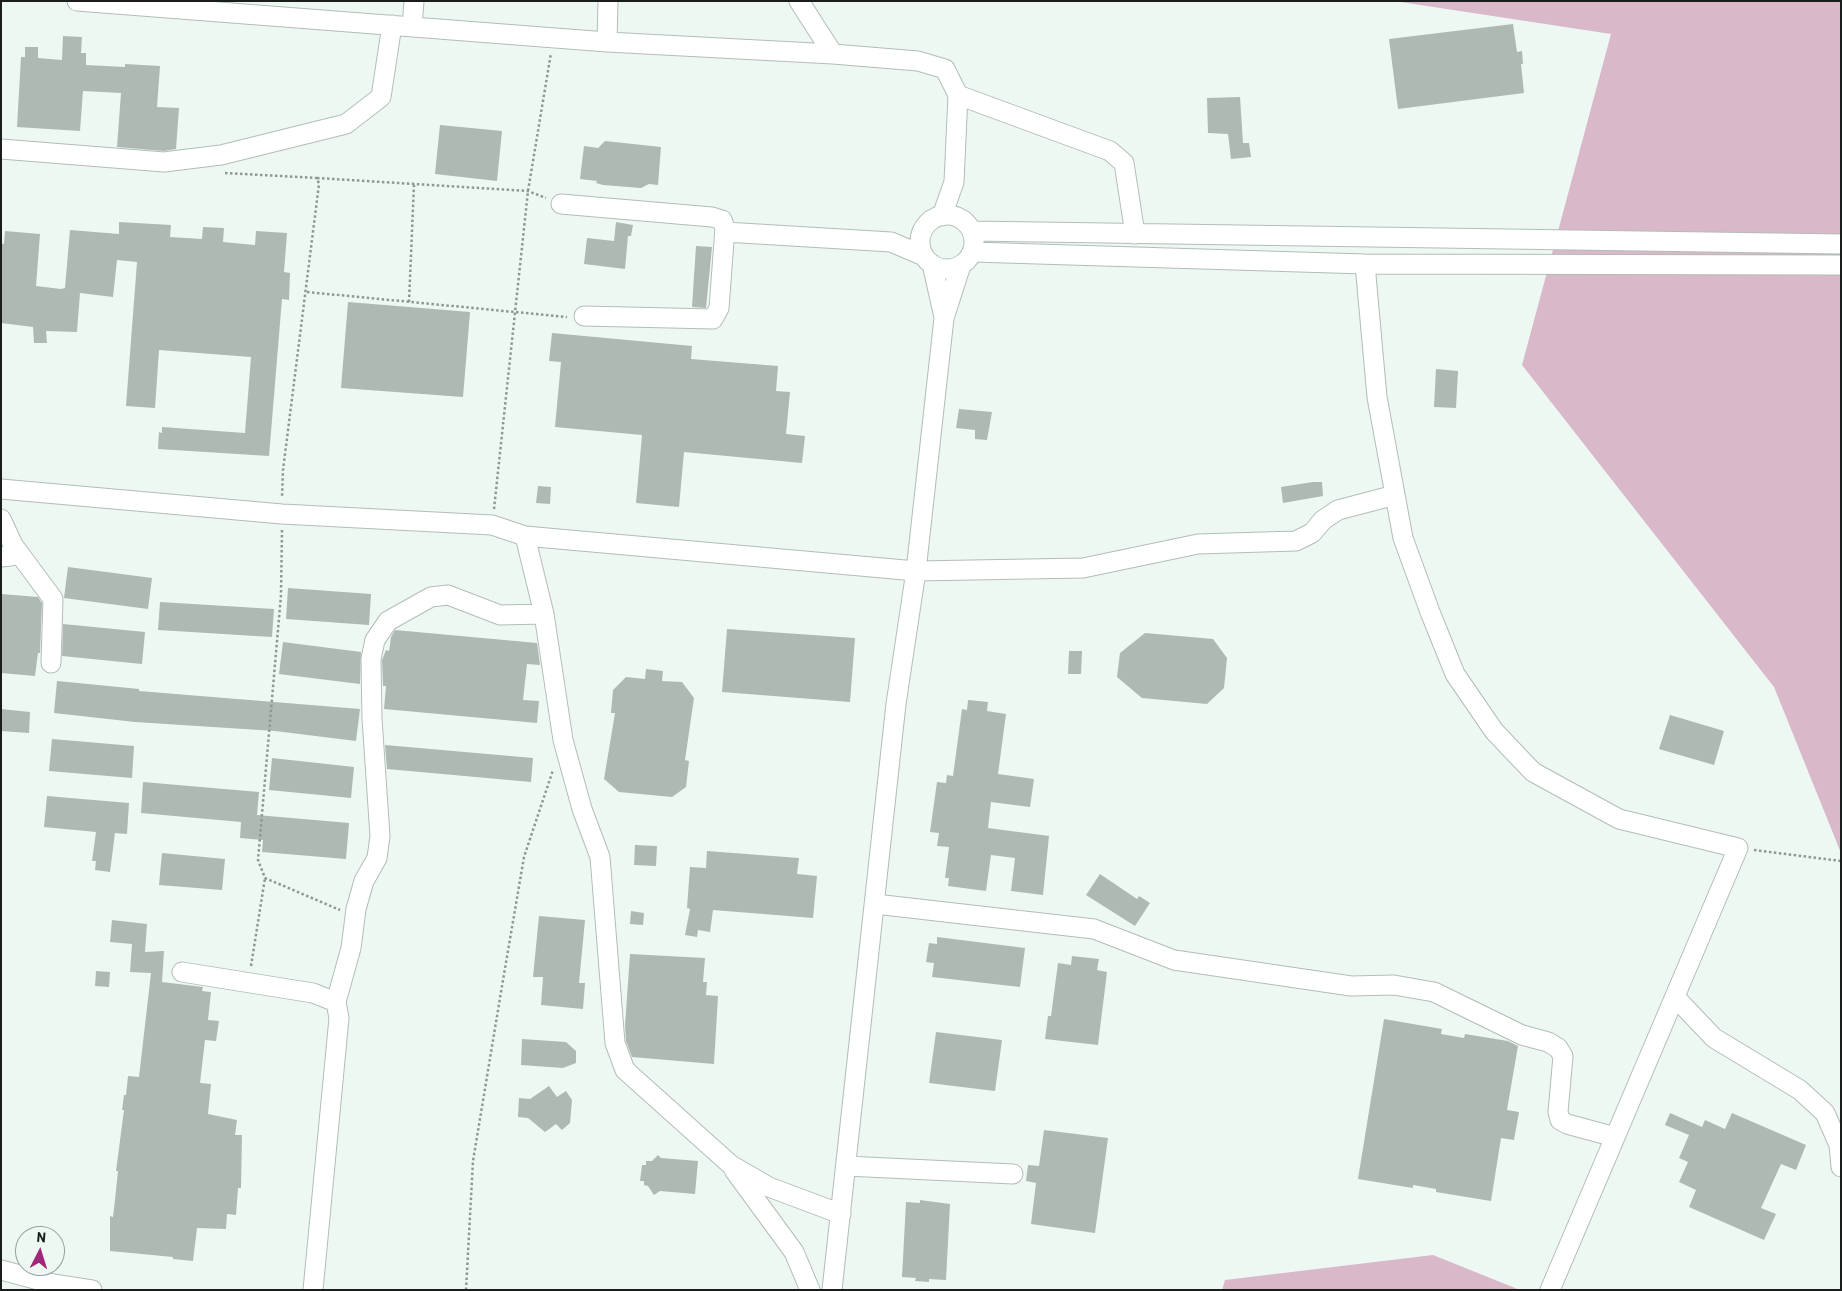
<!DOCTYPE html>
<html>
<head>
<meta charset="utf-8">
<style>
	body { margin:0 }
	#map { position:relative; width:1842px; height:1291px; overflow:hidden; background:#eef8f2; font-family:Barlow,sans-serif }
	canvas { display:block }
	.frame { position:absolute; inset:0; border:2px solid #191d1b; pointer-events:none }
	.north { position:absolute; left:15px; top:1226px; width:50px; height:50px; box-sizing:border-box; background:#eef8f2; border:1px solid #99a09c; border-radius:50%; rotate:5deg; font-size:14px; font-weight:700; line-height:20px; text-align:center; color:#191d1b }
	.north::after { content:''; display:block; margin:auto; width:18px; height:22px; background:#a2267a; clip-path:polygon(50% 0,100% 100%,50% 72%,0 100%) }
</style>
</head>
<body>
<div id="map">
<canvas width="1842" height="1291"></canvas>
<div class="frame"></div>
<div class="north">N</div>
</div>
<script>
const c = document.querySelector('canvas').getContext('2d');
c.lineJoin = 'round';
function paint(path, color) {
  c.fillStyle = color;
  c.fill(path, 'evenodd');
}
function shape(rows) {
  const path = new Path2D();
  for (const r of rows) {
    if (r.length === 3) {
      path.moveTo(r[0] + r[2], r[1]);
      path.arc(r[0], r[1], r[2], 0, 2 * Math.PI);
      continue;
    }
    path.moveTo(r[0], r[1]);
    for (let i = 2; i < r.length; i += 2) path.lineTo(r[i], r[i + 1]);
  }
  return path;
}
function trace(path, color, width, dash) {
  c.strokeStyle = color;
  c.lineWidth = width;
  c.lineCap = dash ? 'butt' : 'round';
  c.setLineDash(dash || []);
  c.stroke(path);
}
const green = shape([
	[1394,1,1841,1,1841,853,1774,687,1522,365,1611,34],
	[1433,1255,1520,1290,1222,1290,1225,1280]
]);
const building = shape([
	[1513,24,1517,52,1522,51,1523,64,1521,64,1524,93,1398,109,1389,39],
	[63,36,82,37,81,53,86,53,86,65,125,67,125,64,160,66,157,107,179,108,176,149,164,151,117,147,121,93,83,91,80,131,17,127,21,57,25,57,25,47,38,47,38,58,62,60],
	[1240,97,1243,143,1249,143,1251,157,1231,159,1228,134,1208,133,1207,98],
	[440,125,502,131,497,181,435,174],
	[605,141,661,147,658,185,649,184,641,188,603,185,596,183,597,181,580,179,584,146,598,148],
	[119,222,171,225,170,237,202,239,203,227,224,228,223,242,255,245,256,231,287,233,284,272,290,273,289,300,282,299,269,456,158,449,159,432,162,433,162,427,245,433,251,357,159,350,155,408,126,406,137,262,117,260,113,297,80,293,77,332,46,331,47,343,34,343,33,327,1,323,1,243,4,244,5,231,40,234,36,286,61,289,65,288,70,230,119,234],
	[616,222,633,225,631,236,628,236,625,269,584,264,587,238,614,241],
	[696,246,712,247,706,308,692,307],
	[348,302,470,312,463,397,341,388],
	[552,333,692,346,691,359,778,366,776,391,790,392,786,434,805,436,802,463,684,452,679,507,636,503,642,435,555,427,561,362,549,361],
	[1436,369,1458,371,1456,408,1434,407],
	[959,409,992,412,987,440,975,439,975,430,956,428],
	[1313,482,1322,482,1323,496,1283,503,1281,487],
	[538,486,551,487,550,504,536,503],
	[68,567,152,578,148,609,64,598],
	[288,588,371,594,369,625,286,619],
	[1,594,38,597,42,603,40,653,38,653,35,676,1,673],
	[160,602,274,609,272,637,158,630],
	[63,624,145,632,142,664,62,656],
	[727,629,855,638,850,702,722,692],
	[395,630,537,643,540,665,527,664,523,700,539,701,537,723,384,709,386,686,383,686,382,660,386,650,389,651,391,637],
	[1145,633,1213,639,1227,658,1224,688,1207,704,1142,698,1117,677,1120,653],
	[283,642,361,652,360,684,279,674],
	[1069,651,1082,651,1081,674,1068,674],
	[646,669,663,671,662,681,682,682,694,698,685,760,689,761,686,787,672,797,619,792,604,779,615,713,611,713,613,690,626,677,645,679],
	[57,681,139,689,139,691,360,709,356,741,275,731,135,722,54,713],
	[968,700,988,702,987,711,1006,714,998,774,1034,779,1030,807,991,802,988,828,1049,836,1043,895,1011,891,1015,858,991,855,986,891,948,886,949,878,945,878,949,847,937,846,939,833,930,832,937,782,946,783,947,775,953,776,962,709,967,710],
	[1,709,30,712,29,733,1,731],
	[1670,715,1724,731,1714,765,1659,749],
	[52,739,134,746,132,778,49,771],
	[385,745,533,758,531,782,387,769],
	[272,758,354,767,351,798,269,790],
	[143,782,259,792,257,815,349,823,346,859,262,852,263,840,240,838,241,822,141,813],
	[47,796,129,803,127,834,115,833,110,872,95,870,96,861,92,861,96,832,44,827],
	[635,845,657,846,656,866,634,865],
	[707,851,799,858,797,874,817,876,813,918,713,910,710,932,698,930,697,937,685,935,690,909,687,908,690,867,706,868],
	[162,853,225,859,222,890,159,885],
	[1100,874,1137,899,1139,896,1150,903,1135,926,1086,895],
	[631,911,644,913,643,925,630,924],
	[539,916,585,920,579,983,585,983,583,1009,541,1005,543,977,533,977],
	[112,920,147,924,145,952,164,951,162,982,203,987,202,991,211,992,208,1020,219,1021,216,1041,205,1040,200,1083,211,1084,208,1114,237,1120,235,1135,242,1135,241,1188,238,1188,236,1215,227,1214,226,1229,197,1228,193,1261,173,1259,173,1257,110,1251,110,1216,113,1217,115,1200,118,1171,116,1171,124,1110,122,1110,124,1095,126,1095,128,1076,139,1077,151,973,130,972,132,944,110,942],
	[937,937,1025,948,1020,987,932,977,934,963,926,962,929,943,937,944],
	[630,954,705,958,703,982,707,982,706,995,718,996,714,1064,632,1057,626,1041,625,1026],
	[1072,956,1099,959,1097,970,1107,972,1098,1045,1045,1039,1048,1016,1051,1016,1058,963,1071,965],
	[96,971,110,972,109,987,95,986],
	[1384,1019,1442,1029,1441,1034,1464,1038,1465,1034,1508,1041,1518,1046,1507,1110,1519,1112,1514,1140,1501,1138,1491,1201,1436,1192,1436,1189,1413,1185,1413,1188,1358,1179],
	[936,1032,1002,1040,995,1091,929,1083],
	[522,1039,566,1042,576,1051,576,1063,563,1068,521,1065],
	[549,1086,557,1097,566,1091,572,1100,570,1123,562,1130,556,1124,545,1132,528,1118,518,1117,519,1098,530,1099],
	[1670,1113,1702,1127,1705,1120,1725,1129,1732,1113,1806,1145,1796,1170,1781,1164,1761,1208,1776,1214,1764,1240,1689,1207,1696,1190,1679,1182,1688,1162,1679,1158,1689,1135,1665,1125],
	[1044,1130,1108,1138,1095,1233,1031,1224,1036,1183,1026,1181,1028,1165,1039,1166],
	[658,1155,661,1158,698,1161,695,1194,660,1191,654,1195,648,1186,644,1185,644,1181,640,1181,642,1165,646,1165,646,1161,652,1161],
	[920,1200,950,1204,946,1280,929,1279,929,1282,915,1281,916,1278,902,1277,906,1202,920,1203]
]);
const path = shape([
	[225,173,317,178,319,184,283,470,282,497],
	[317,178,528,191,546,198],
	[307,292,567,317],
	[409,302,414,184],
	[494,509,528,191,551,53],
	[282,530,281,595,258,860,265,878,340,910],
	[1754,850,1841,861],
	[251,966,265,878],
	[466,1290,473,1161,502,986,524,857,553,770]
]);
const minor = shape([
	[77,1,607,42,833,54,918,61,945,69,958,95,954,182,942,216],
	[799,1,833,54],
	[412,27,414,1],
	[607,42,608,1],
	[958,95,1110,151,1124,163,1135,234],
	[1,149,164,162,221,155,346,124,381,97,392,25],
	[561,204,712,217,722,220,725,228,719,308,713,319,584,316],
	[947,242,27],
	[972,231,1841,244],
	[725,232,891,242,924,256],
	[972,252,1365,264,1841,265],
	[932,264,944,317],
	[1365,264,1377,397,1403,538,1430,612,1455,674,1494,731,1533,772,1619,819,1738,848,1550,1290],
	[1,489,282,514,492,525,525,536,916,571,1083,568,1198,544,1296,541,1312,533,1323,520,1338,510,1395,495],
	[1,519,13,545,11,556,1,557],
	[13,545,53,599,51,663],
	[544,614,563,740,582,809,600,857,615,1043,625,1070,731,1165,769,1187,841,1214],
	[875,904,1094,929,1174,960,1351,986,1394,985,1434,992,1522,1035,1548,1042,1558,1048,1563,1056,1558,1112,1560,1120,1567,1124,1615,1137],
	[182,972,313,993,336,1002,339,1018,313,1290],
	[1675,997,1714,1038,1800,1090,1825,1113,1839,1145,1841,1167],
	[336,1002,351,948,356,909,364,881,377,858,380,836,372,719,371,659,375,640,388,621,431,597,448,595,500,615,544,614,525,536],
	[846,1166,1013,1174],
	[734,1170,794,1252,810,1290],
	[1,1270,53,1284,92,1290],
	[832,1290,896,704,916,571,944,318,961,265]
]);
paint(green, '#d9b8ca');
paint(building, '#afb9b3');
trace(minor, '#b3bdb7', 21);
trace(path, '#909793', 2.5, [2.5, 2.5]);
trace(minor, '#fff', 19);
</script>
</body>
</html>
